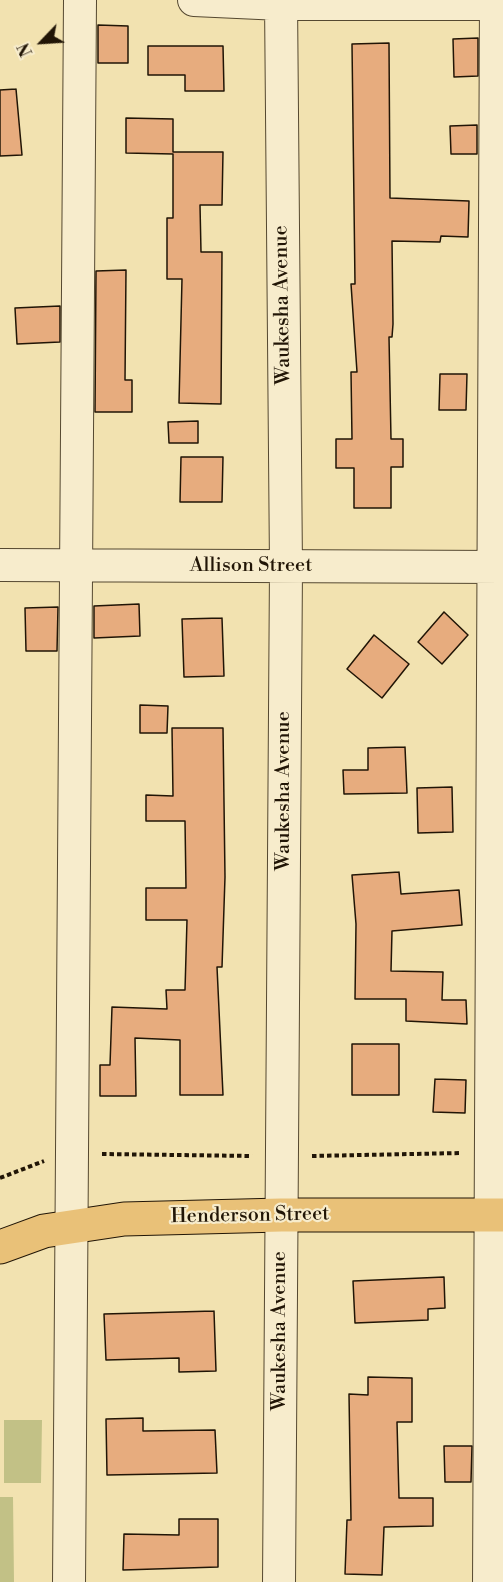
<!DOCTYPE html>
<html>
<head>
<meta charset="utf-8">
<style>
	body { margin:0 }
	#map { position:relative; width:503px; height:1582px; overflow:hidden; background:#f2e2b0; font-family:"Libre Bodoni",serif }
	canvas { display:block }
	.north { position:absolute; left:12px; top:12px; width:60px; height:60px; -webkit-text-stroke:4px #f7eccc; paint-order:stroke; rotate:245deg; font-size:16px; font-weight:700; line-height:24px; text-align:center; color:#211506 }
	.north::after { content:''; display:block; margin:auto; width:21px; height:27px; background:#211506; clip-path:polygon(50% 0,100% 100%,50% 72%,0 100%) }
</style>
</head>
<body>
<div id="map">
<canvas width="503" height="1582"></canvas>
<div class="north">N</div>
</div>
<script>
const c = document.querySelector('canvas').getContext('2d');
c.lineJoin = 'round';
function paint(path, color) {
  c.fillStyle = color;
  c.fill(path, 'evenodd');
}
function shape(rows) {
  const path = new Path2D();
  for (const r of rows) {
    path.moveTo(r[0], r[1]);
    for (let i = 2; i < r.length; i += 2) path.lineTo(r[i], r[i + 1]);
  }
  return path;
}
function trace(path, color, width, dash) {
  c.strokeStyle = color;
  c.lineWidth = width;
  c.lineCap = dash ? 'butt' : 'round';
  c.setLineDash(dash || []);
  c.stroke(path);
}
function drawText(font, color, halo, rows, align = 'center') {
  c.font = font + ' "Libre Bodoni",serif';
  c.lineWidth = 4.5;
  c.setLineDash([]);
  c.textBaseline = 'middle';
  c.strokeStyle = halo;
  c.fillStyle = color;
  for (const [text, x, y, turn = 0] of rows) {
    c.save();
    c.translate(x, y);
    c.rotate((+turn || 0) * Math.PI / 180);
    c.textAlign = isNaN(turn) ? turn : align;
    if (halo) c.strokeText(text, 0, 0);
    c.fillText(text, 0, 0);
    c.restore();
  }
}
const green = shape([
	[4,1420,42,1420,41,1483,4,1483],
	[0,1497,13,1497,14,1582,0,1582]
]);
const building = shape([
	[98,25,128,26,128,63,98,63,98,25],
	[478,38,478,76,454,77,453,39,478,38],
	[389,43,390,198,469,201,468,237,441,236,440,242,392,241,393,324,392,337,389,337,391,439,403,439,403,467,391,467,391,508,354,508,354,468,336,468,336,439,352,439,351,372,357,372,351,284,355,284,352,44,389,43],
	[148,46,223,46,224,91,185,91,185,75,148,75,148,46],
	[16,89,22,155,0,156,0,90,16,89],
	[126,118,173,119,173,152,223,152,222,205,200,205,201,252,222,252,221,404,179,403,182,279,167,279,167,218,173,218,173,154,126,153,126,118],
	[477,125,477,154,451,154,450,126,477,125],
	[126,270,125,380,132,380,132,412,95,412,96,271,126,270],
	[60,306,60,342,17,344,15,308,60,306],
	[440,374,467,374,466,410,439,410,440,374],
	[198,421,198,443,169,443,168,422,198,421],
	[181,457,223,457,222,502,180,502,181,457],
	[139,604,140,636,94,638,94,606,139,604],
	[58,607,57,651,26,651,25,608,58,607],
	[444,612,468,635,442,664,418,642,444,612],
	[222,618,224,676,184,677,182,619,222,618],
	[374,635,409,664,382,698,347,669,374,635],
	[140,705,168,706,167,733,140,733,140,705],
	[172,728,223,728,225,877,222,967,217,967,223,1095,180,1095,180,1040,135,1038,136,1096,100,1096,100,1065,110,1065,112,1007,167,1009,166,990,185,990,187,920,146,920,146,888,186,888,185,821,146,821,146,795,173,796,172,728],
	[405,747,407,793,344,794,343,770,368,770,368,748,405,747],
	[452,787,453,832,418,833,417,788,452,787],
	[399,872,401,894,459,890,462,925,392,931,391,971,443,972,442,1000,466,1000,467,1024,406,1021,406,999,355,999,356,924,352,875,399,872],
	[352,1044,399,1044,399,1095,352,1095,352,1044],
	[435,1079,466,1080,465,1113,433,1112,435,1079],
	[444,1277,445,1308,428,1309,428,1320,355,1323,353,1281,444,1277],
	[214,1311,216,1371,179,1372,179,1358,106,1360,104,1314,214,1311],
	[368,1377,412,1378,412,1422,397,1422,399,1498,433,1498,433,1526,384,1527,382,1575,345,1574,347,1520,351,1520,349,1394,368,1395,368,1377],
	[143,1418,143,1431,215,1430,217,1473,107,1475,106,1419,143,1418],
	[444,1446,472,1446,471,1482,445,1482,444,1446],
	[179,1519,218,1519,218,1567,123,1570,124,1534,179,1535,179,1519]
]);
const path = shape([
	[102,1154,252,1156],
	[312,1156,461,1153],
	[0,1178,44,1161]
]);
const minor = shape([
	[194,0,281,4,503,4],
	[0,565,503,567],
	[69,1582,80,0],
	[279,1582,286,567,281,0],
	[489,1582,496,0]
]);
const major = shape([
	[0,1247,44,1231,124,1219,281,1215,503,1215]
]);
const streetNames = [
	["Waukesha Avenue",283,305,-91],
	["Allison Street",251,566],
	["Waukesha Avenue",284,791,-90],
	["Henderson Street",250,1216,-1],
	["Waukesha Avenue",280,1331,-90]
];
paint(green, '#c2c186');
paint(building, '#e7ac7e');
trace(building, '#211506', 1.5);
trace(minor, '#554830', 34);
trace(major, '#211506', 35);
trace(path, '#211506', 4, [4.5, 3]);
trace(minor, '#f7eccc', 32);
trace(major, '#e9c178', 33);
drawText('20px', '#211506', '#f7eccc', streetNames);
</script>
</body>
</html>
